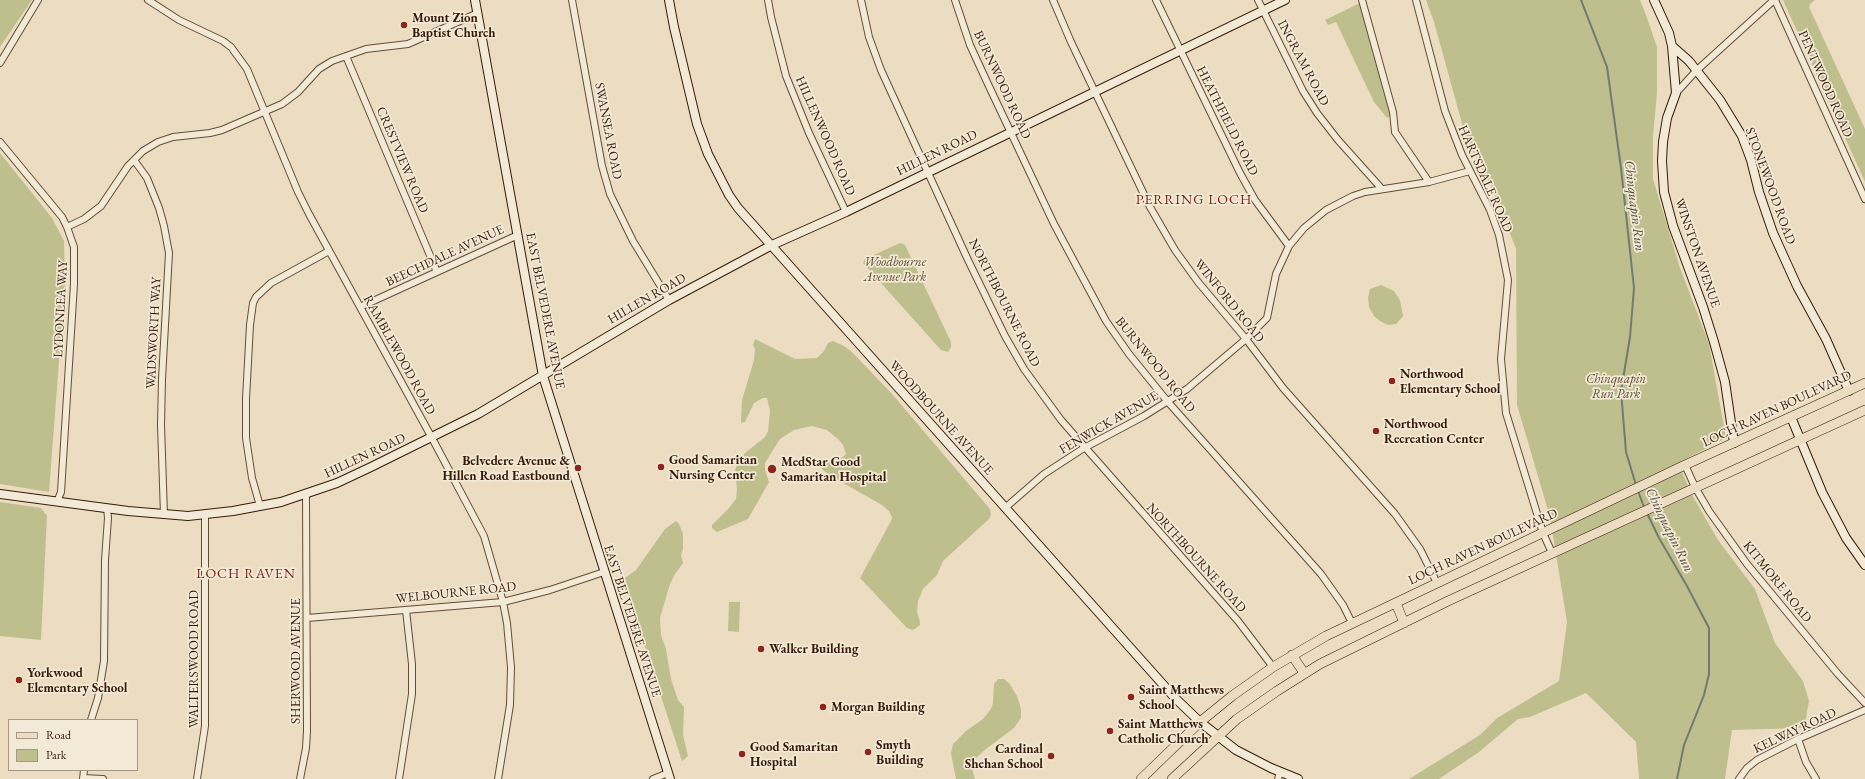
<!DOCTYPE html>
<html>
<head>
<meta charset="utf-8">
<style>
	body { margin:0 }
	#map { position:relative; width:1865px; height:779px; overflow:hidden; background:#ecddc2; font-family:"EB Garamond",serif }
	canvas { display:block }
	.legend { position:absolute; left:8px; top:719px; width:130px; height:52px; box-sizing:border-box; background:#f3e9d7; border:1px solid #a89784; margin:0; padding:5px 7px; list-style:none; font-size:12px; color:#371b08 }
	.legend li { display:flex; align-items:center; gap:8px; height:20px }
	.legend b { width:20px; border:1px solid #a89784 }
</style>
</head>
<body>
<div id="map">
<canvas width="1865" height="779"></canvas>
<ul class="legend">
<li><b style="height:5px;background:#ecddc2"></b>Road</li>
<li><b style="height:11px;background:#bfbf8e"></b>Park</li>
</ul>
</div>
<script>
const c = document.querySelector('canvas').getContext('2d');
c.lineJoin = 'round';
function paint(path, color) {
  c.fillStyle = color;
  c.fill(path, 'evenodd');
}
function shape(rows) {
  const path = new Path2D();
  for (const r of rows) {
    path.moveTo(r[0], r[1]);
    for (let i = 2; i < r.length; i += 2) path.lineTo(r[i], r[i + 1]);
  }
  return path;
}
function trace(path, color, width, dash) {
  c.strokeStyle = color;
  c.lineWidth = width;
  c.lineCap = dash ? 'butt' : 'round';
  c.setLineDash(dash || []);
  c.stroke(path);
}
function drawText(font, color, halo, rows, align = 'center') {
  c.font = font + ' "EB Garamond",serif';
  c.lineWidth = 3.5;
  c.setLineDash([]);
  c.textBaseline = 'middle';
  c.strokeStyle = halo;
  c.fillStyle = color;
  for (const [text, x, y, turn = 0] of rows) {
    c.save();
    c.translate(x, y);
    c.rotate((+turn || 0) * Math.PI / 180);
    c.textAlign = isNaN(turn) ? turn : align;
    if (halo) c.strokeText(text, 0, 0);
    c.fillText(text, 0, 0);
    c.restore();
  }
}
const green = shape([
	[0,0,32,0,0,47],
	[1426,0,1640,0,1646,15,1657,47,1657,93,1653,136,1653,179,1680,268,1709,344,1726,438,1678,463,1692,495,1718,540,1755,589,1775,643,1803,681,1809,701,1804,728,1732,730,1725,779,1639,779,1636,742,1586,693,1530,717,1518,719,1479,752,1439,779,1409,779,1480,735,1497,718,1559,681,1567,622,1550,517,1517,405,1516,249,1494,192,1466,138,1434,22],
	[1783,0,1815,0,1810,4,1809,7,1865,129,1865,182],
	[1360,3,1391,113,1390,116,1387,118,1374,102,1336,22,1328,25,1325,20],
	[0,153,52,218,64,241,65,283,49,492,0,484],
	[900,243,905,245,951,342,951,347,948,352,941,350,863,263,865,259],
	[1381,285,1394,291,1400,300,1403,316,1396,324,1388,325,1380,321,1374,316,1369,307,1368,298,1370,289],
	[755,339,795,359,817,358,824,351,828,343,833,341,844,346,852,352,892,394,990,509,991,514,989,519,943,561,937,575,923,589,918,601,917,612,920,622,920,625,916,628,913,630,907,628,860,578,891,521,892,517,889,511,882,505,829,475,822,469,821,465,823,463,843,457,846,454,843,445,839,440,827,430,812,426,794,430,780,439,765,463,765,470,769,482,748,519,717,532,712,528,712,525,729,508,736,499,737,489,735,471,737,464,745,453,765,437,768,431,770,411,767,398,763,398,754,403,745,422,741,423,741,421,742,400,754,360,755,349,753,345],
	[0,502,41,508,47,516,41,640,0,636],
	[676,521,679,524,683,534,683,549,681,555,683,563,675,574,670,584,660,618,661,635,666,649,671,679,678,700,684,707,683,735,688,756,682,761,624,582,625,578,636,570,665,529],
	[729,602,740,602,739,632,728,631],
	[998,679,1004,679,1009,683,1017,696,1021,709,1021,718,1014,728,986,749,976,758,972,769,975,779,956,779,951,753,953,744,966,731,983,719,991,709,993,703,994,684]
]);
const stream = shape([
	[1581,0,1607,67,1621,168,1634,288,1630,337,1621,391,1626,452,1636,485],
	[1638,491,1644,507],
	[1647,513,1659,538,1687,586,1709,628,1709,674,1704,695,1684,745,1677,779]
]);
const street = shape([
	[148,0,179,20,223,41,231,47,247,69,298,192,309,214,432,438,484,536,503,602,507,623,511,667,510,705,498,779],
	[572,0,602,166,610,194,633,241,669,300],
	[768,0,771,17,786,76,809,133,846,212],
	[861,0,869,37,881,70,968,260,1005,336,1024,369,1061,420,1238,621,1273,667],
	[955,0,970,45,987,82,1054,224,1106,321,1129,354,1168,402,1321,574,1343,605,1352,623],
	[1053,0,1071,42,1150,207,1175,250,1198,282,1246,339,1283,388,1395,514,1420,549,1437,583],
	[1156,0,1240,173,1255,200,1289,246],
	[1258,0,1303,91,1317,113,1338,140,1381,188],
	[1362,0,1393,112,1395,132,1429,182],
	[1416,0,1445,111,1462,155,1490,210,1499,235,1508,280,1501,359,1506,413,1543,533,1552,553],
	[1775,0,1865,199],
	[346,56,437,272],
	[0,63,38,0],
	[1676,93,1696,71,1774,0],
	[0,142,62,217,67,227,74,247,74,284,61,492,57,502],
	[134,160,147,178,159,208,164,226,169,253,162,379,161,425,164,515],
	[67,227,84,219,101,206,128,166,143,151,158,142,173,137,210,133,222,130,282,104,298,92,319,69,332,61,366,49,408,44,478,13],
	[360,307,518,235],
	[1685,465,1695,487,1709,511,1747,564,1838,674,1865,703],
	[260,506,252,478,246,438,246,399,250,325,253,303,256,297,271,283,329,251],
	[1005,508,1044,474,1084,448,1144,416,1187,389,1246,339,1267,318,1276,274,1289,246,1304,228,1326,210,1353,196,1365,192,1429,182,1470,171],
	[307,618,503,602,550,590,604,572],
	[91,720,98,698,104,661,105,560,108,518,107,508],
	[1798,739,1806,762,1816,779],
	[83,778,103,779],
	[83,779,84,770],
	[197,779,205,726,205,514],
	[300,779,306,748,307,731,306,494],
	[399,779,412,694,412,664,406,610],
	[653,779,668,773],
	[1278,779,1280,772],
	[1739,779,1747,768,1757,760,1798,739,1865,710]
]);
const secondary = shape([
	[475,0,543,376,670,779],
	[669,0,674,27,697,124,708,154,729,195,738,208,1175,698,1200,722,1236,750,1271,768,1298,779],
	[1654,0,1669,33,1672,46,1689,61,1720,100,1742,136,1751,160,1759,192,1773,233,1797,286,1826,339,1849,391],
	[1672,46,1676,93,1667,118,1663,142,1662,161,1664,192,1673,226,1703,307,1714,342,1725,382,1734,443],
	[1791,417,1822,492,1846,538,1865,565],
	[0,494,128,511,188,516,233,511,281,502,337,483,371,467,478,414,669,300,772,245,846,212,1285,0]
]);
const primary = shape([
	[1396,603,1404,623],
	[1292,655,1304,673],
	[1141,779,1200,722,1232,696,1273,667,1326,636,1685,465,1865,383],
	[1172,779,1237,719,1277,691,1320,664,1448,601,1865,410]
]);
const markers = [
	[404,25,4,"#8f2418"],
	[1392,381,4,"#8f2418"],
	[1376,431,4,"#8f2418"],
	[661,467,4,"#8f2418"],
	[578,468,4,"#8f2418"],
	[772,469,5,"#8f2418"],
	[761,649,4,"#8f2418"],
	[19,680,4,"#8f2418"],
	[1131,697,4,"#8f2418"],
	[823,707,4,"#8f2418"],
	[1110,731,4,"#8f2418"],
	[868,752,4,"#8f2418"],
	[742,754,4,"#8f2418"],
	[1051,756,4,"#8f2418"]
];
const poiNames = [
	["Mount Zion",412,18],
	["Baptist Church",412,33],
	["Northwood",1400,374],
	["Elementary School",1400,389],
	["Northwood",1384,424],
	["Recreation Center",1384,439],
	["Good Samaritan",669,460],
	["Nursing Center",669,475],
	["Belvedere Avenue &",570,461,"right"],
	["Hillen Road Eastbound",570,476,"right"],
	["MedStar Good",781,462],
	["Samaritan Hospital",781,477],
	["Walker Building",769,649],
	["Yorkwood",27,673],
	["Elementary School",27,688],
	["Saint Matthews",1139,690],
	["School",1139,705],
	["Morgan Building",831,707],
	["Saint Matthews",1118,724],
	["Catholic Church",1118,739],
	["Smyth",876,745],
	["Building",876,760],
	["Good Samaritan",750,747],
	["Hospital",750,762],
	["Cardinal",1043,749,"right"],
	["Shehan School",1043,764,"right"]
];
const streetNames = [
	["INGRAM ROAD",1303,63,62],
	["PENTWOOD ROAD",1825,84,66],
	["BURNWOOD ROAD",1002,85,65],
	["HEATHFIELD ROAD",1227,121,63],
	["SWANSEA ROAD",608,131,79],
	["HILLENWOOD ROAD",825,136,66],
	["HILLEN ROAD",937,153,-26],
	["CRESTVIEW ROAD",402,160,67],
	["HARTSDALE ROAD",1485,179,66],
	["STONEWOOD ROAD",1770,186,70],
	["WINSTON AVENUE",1697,253,71],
	["BEECHDALE AVENUE",445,256,-25],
	["HILLEN ROAD",647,299,-30],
	["WINFORD ROAD",1229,301,51],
	["NORTHBOURNE ROAD",1004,303,63],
	["LYDONLEA WAY",61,309,-87],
	["EAST BELVEDERE AVENUE",545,311,79],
	["WADSWORTH WAY",154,333,-87],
	["RAMBLEWOOD ROAD",399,355,61],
	["BURNWOOD ROAD",1155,365,51],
	["LOCH RAVEN BOULEVARD",1777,409,-25],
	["WOODBOURNE AVENUE",941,418,48],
	["FENWICK AVENUE",1109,423,-30],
	["HILLEN ROAD",365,456,-25],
	["LOCH RAVEN BOULEVARD",1483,547,-25],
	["NORTHBOURNE ROAD",1196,558,48],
	["KITMORE ROAD",1777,582,51],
	["WELBOURNE ROAD",456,593,-6],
	["EAST BELVEDERE AVENUE",632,621,72],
	["WALTERSWOOD ROAD",194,659,-90],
	["SHERWOOD AVENUE",296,661,-90],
	["KELWAY ROAD",1795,731,-25]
];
const parkNames = [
	["Woodbourne",895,262],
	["Avenue Park",895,277],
	["Chinquapin",1616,379],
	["Run Park",1616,394]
];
const neighbourhoodNames = [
	["PERRING LOCH",1194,200],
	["LOCH RAVEN",246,574]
];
const waterNames = [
	["Chinquapin Run",1634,206,83],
	["Chinquapin Run",1669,530,64]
];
paint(green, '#bfbf8e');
trace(stream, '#727b71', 2);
trace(street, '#644c36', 8);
trace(secondary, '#371b08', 10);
trace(primary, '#371b08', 10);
trace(street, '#f3e9d7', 6);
trace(secondary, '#f3e9d7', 8);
trace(primary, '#ecddc2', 9);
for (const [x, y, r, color] of markers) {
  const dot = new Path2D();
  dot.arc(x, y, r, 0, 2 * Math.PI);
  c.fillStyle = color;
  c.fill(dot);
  trace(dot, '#f3e9d7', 1.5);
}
drawText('bold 13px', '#371b08', '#f3e9d7', poiNames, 'left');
drawText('13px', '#371b08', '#f3e9d7', streetNames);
drawText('italic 13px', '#604c30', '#f3e9d7', parkNames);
c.letterSpacing = '1px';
drawText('14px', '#7a1f14', '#f3e9d7', neighbourhoodNames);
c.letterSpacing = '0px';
drawText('italic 14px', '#544b3d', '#f3e9d7', waterNames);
</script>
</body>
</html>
